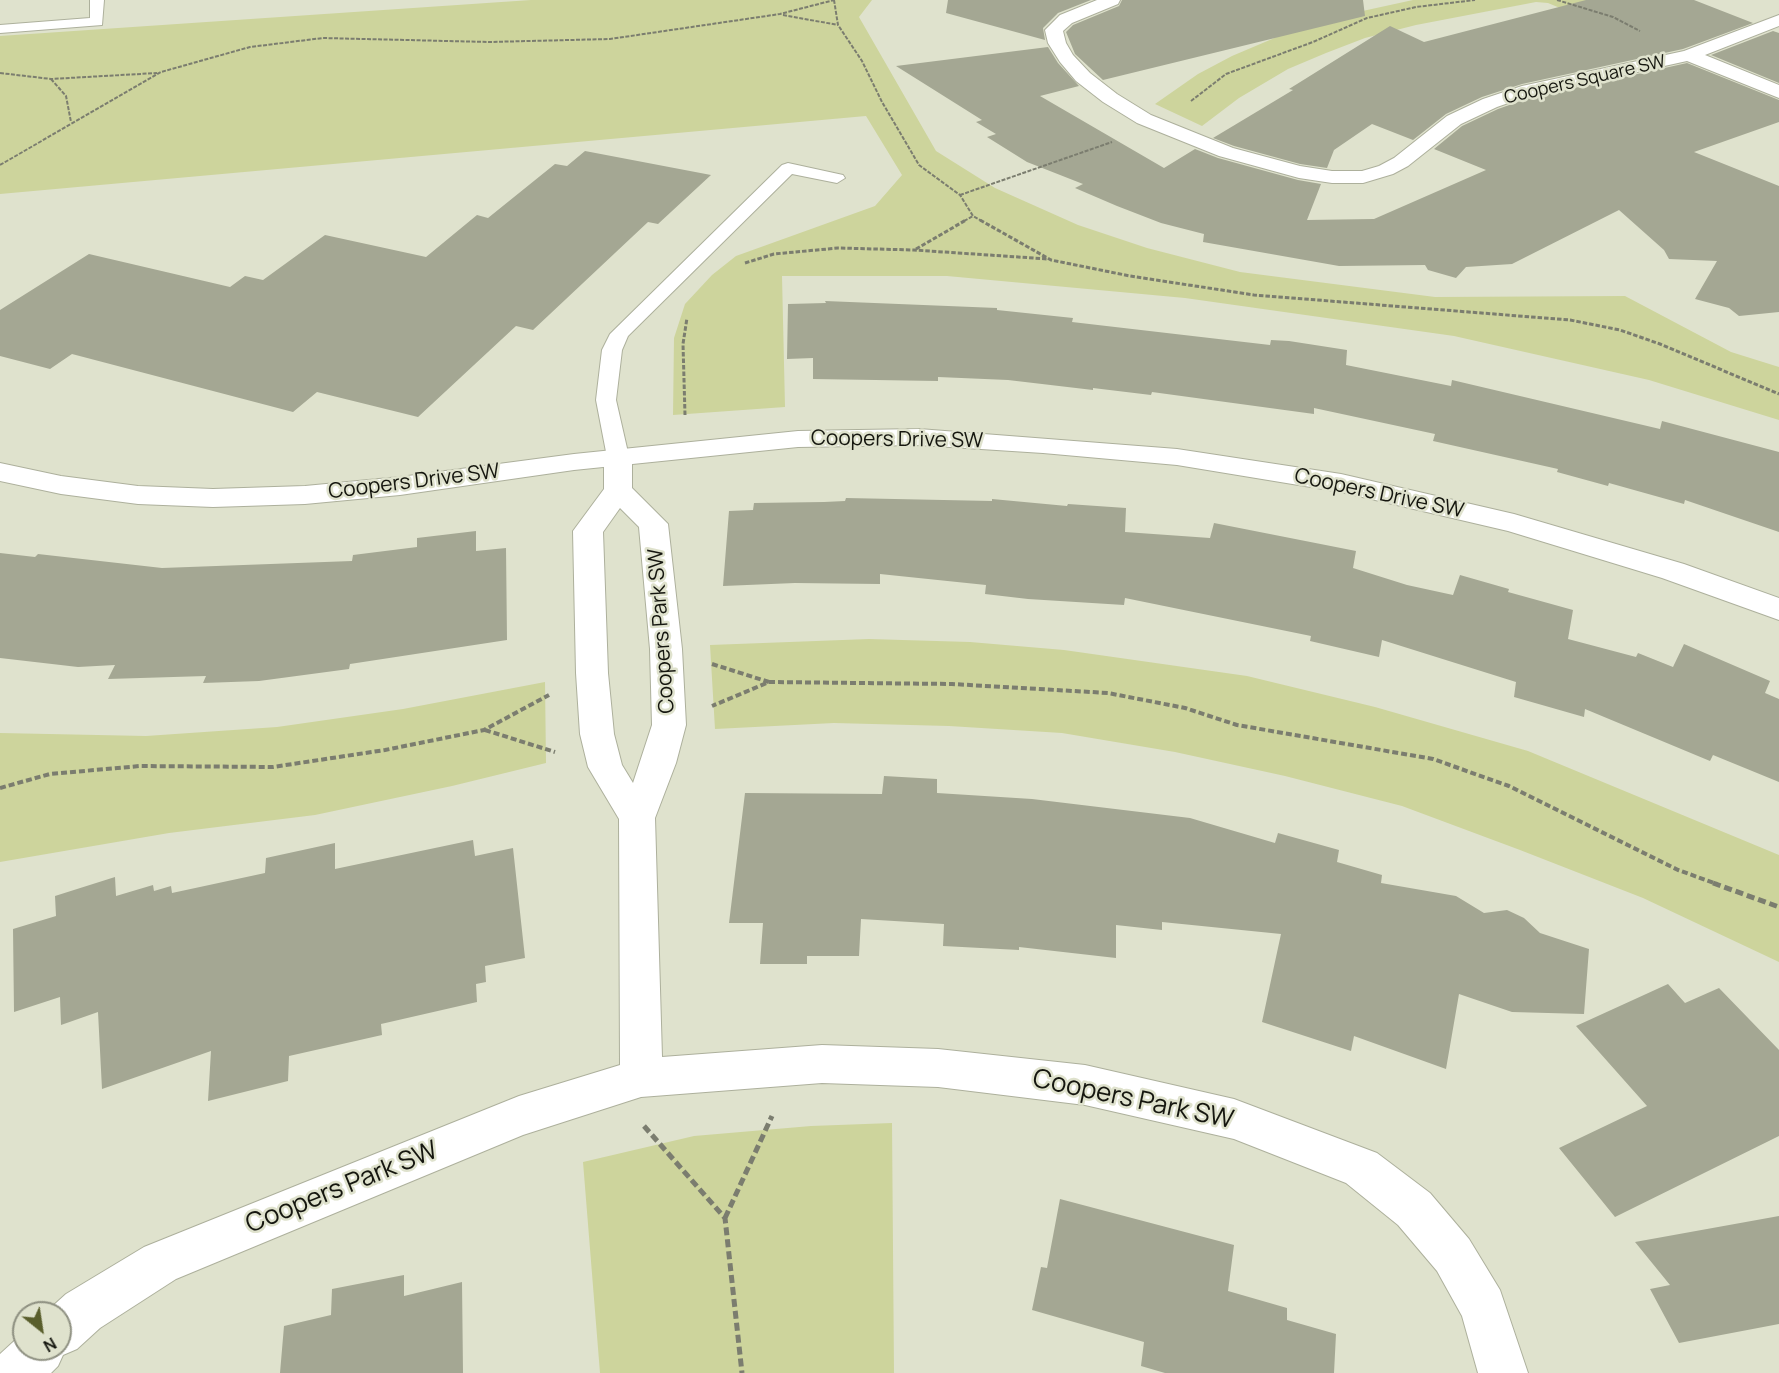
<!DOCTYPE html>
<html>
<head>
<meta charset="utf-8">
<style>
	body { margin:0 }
	#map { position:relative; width:1779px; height:1373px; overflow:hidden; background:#dfe2cd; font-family:Manrope,sans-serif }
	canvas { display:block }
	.north { position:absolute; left:12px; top:1301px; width:60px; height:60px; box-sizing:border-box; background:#dfe2cd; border:2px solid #8e9081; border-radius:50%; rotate:150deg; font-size:16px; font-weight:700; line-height:24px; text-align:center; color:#15160f }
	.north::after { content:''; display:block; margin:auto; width:21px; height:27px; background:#595e2c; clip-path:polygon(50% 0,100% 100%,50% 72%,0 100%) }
</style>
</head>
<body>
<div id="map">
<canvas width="1779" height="1373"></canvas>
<div class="north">N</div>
</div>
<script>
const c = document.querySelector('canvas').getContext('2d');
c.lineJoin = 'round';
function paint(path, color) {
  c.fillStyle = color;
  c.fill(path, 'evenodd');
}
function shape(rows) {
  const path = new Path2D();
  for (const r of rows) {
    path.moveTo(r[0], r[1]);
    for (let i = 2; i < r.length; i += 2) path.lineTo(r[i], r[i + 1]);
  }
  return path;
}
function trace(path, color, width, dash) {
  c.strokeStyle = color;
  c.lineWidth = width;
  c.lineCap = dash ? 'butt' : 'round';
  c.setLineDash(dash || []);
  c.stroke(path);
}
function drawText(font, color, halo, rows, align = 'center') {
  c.font = font + ' Manrope,sans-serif';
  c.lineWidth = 5;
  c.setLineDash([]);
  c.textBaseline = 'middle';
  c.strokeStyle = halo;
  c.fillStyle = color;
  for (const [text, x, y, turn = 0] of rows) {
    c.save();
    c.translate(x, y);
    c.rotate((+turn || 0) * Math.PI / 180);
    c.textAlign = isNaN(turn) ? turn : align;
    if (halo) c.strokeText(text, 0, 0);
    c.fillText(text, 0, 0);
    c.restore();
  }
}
const green = shape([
	[531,0,872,0,859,17,936,151,995,188,1078,225,1147,248,1240,272,1435,297,1625,296,1731,352,1779,367,1779,420,1649,380,1454,336,1185,298,947,276,782,276,785,407,673,415,674,338,685,304,712,275,736,256,875,206,902,175,866,116,0,194,0,36],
	[1413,0,1598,0,1656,48,1548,3,1536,2,1416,25,1365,38,1326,53,1288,69,1239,98,1202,126,1155,104,1198,74,1232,56,1291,31,1335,17],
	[869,639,970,642,1064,650,1247,676,1375,707,1528,751,1779,855,1779,962,1643,898,1520,850,1402,806,1285,776,1175,752,1062,733,949,726,834,723,715,729,710,645],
	[545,682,546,763,452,786,315,815,169,833,0,862,0,733,146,736,277,727,403,709],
	[892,1123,894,1373,600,1373,583,1162,694,1136,811,1126]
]);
const building = shape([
	[948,0,1091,0,1058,13,1043,28,1045,40,946,13],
	[1122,0,1363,0,1365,16,1103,80,1075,54,1066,32,1073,25,1119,6],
	[1586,0,1694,0,1753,23,1683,49,1522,84,1482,97,1446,114,1413,140,1372,124,1334,150,1327,168,1300,164,1234,146,1213,138,1293,90,1289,89,1390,26,1424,42],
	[1773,31,1779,33,1779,83,1711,55],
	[1048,47,1058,63,1079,86,1040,96,1164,168,1195,149,1218,158,1298,180,1321,184,1307,220,1374,219,1486,170,1434,149,1462,126,1498,109,1529,98,1687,63,1779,100,1779,122,1694,152,1779,186,1779,312,1739,316,1729,308,1695,299,1717,261,1669,259,1664,250,1619,210,1512,264,1466,267,1456,278,1428,270,1425,265,1339,266,1203,242,1204,234,1161,223,1117,206,1075,188,1083,184,1027,162,987,137,996,134,976,122,982,120,896,66],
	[585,151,711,175,658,224,648,222,533,330,516,326,418,417,317,392,293,412,72,354,50,369,0,356,0,310,89,254,230,287,245,276,263,280,325,235,426,257,477,215,488,218,555,164,567,166],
	[825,301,997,308,997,310,1073,318,1072,322,1270,345,1271,340,1289,341,1347,350,1346,365,1451,386,1452,380,1660,429,1662,421,1779,452,1779,532,1685,500,1684,504,1609,483,1608,486,1557,472,1558,469,1433,441,1435,434,1314,408,1314,414,1152,392,1151,395,1093,388,1093,390,1008,380,938,377,938,381,813,379,813,358,787,359,788,304,826,303],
	[846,498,992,501,992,499,1067,506,1068,504,1126,508,1125,532,1210,538,1214,523,1356,551,1353,568,1407,585,1453,595,1460,575,1509,589,1508,592,1573,610,1568,639,1636,657,1638,653,1673,667,1684,644,1770,681,1765,693,1779,699,1779,782,1713,755,1710,761,1585,709,1584,717,1514,697,1516,682,1382,640,1379,657,1310,641,1311,636,1125,598,1124,605,1028,599,985,594,986,585,880,574,880,584,795,583,723,586,729,511,753,510,754,503,824,502,845,501],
	[476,531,476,551,506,548,507,640,350,664,349,669,259,681,203,683,206,676,108,679,115,665,78,667,0,658,0,553,35,557,38,554,162,568,352,561,353,555,417,547,417,538],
	[884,776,937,779,937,793,1032,799,1190,818,1275,843,1278,833,1339,850,1337,862,1382,875,1381,883,1456,896,1484,913,1507,910,1524,918,1540,933,1589,949,1584,1014,1512,1012,1459,994,1446,1069,1354,1036,1351,1051,1262,1022,1281,934,1162,922,1162,930,1116,925,1116,958,1019,947,1019,950,943,946,944,924,861,919,859,956,807,956,807,964,760,964,763,923,729,923,745,793,882,794],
	[473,840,475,856,513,848,525,958,485,966,486,982,476,984,477,1002,381,1024,382,1035,289,1056,288,1081,208,1101,211,1051,102,1089,98,1012,61,1025,60,997,14,1012,13,929,56,916,55,896,115,877,116,896,153,885,154,891,171,886,172,893,265,873,266,858,335,843,335,869],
	[1668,984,1685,1003,1719,988,1779,1050,1779,1136,1615,1217,1559,1148,1647,1106,1576,1026],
	[1060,1199,1234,1245,1228,1291,1287,1308,1287,1320,1336,1334,1334,1373,1165,1373,1141,1366,1144,1342,1032,1310,1041,1267,1047,1268],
	[1779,1216,1779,1324,1679,1343,1650,1289,1670,1285,1635,1242],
	[404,1275,404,1296,462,1282,463,1373,280,1373,284,1326,331,1315,332,1289]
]);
const pathFar3 = shape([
	[834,0,838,25,862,61,882,102,919,165,960,195,973,216,982,221],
	[1557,0,1613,17,1640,31],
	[783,15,838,25],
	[0,73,51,79,157,73],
	[51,79,66,96,71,122],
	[1191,101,1226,74,1313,42,1367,18,1416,7,1475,0],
	[0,165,161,72,250,47,323,38,489,42,610,39,780,14,834,0],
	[960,195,1112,142],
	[964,221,973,216]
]);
const pathFar2 = shape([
	[980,220,1051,260,1130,276,1254,295,1570,320,1620,330,1660,344,1779,394],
	[916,249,966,220],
	[745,263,774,254,838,248,914,250,1048,259],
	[685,415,683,344,687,318]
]);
const pathFar1 = shape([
	[712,664,769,682,712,706],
	[769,682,952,684,1108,693,1185,708,1237,725,1433,759,1509,786,1678,870,1717,884],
	[485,730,555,752],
	[0,788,50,774,140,766,273,767,385,750,484,730,549,695]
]);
const path = shape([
	[1713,883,1779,907],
	[644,1126,725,1218,742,1373],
	[725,1218,772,1116]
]);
const service = shape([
	[90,0,104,0,102,25,0,33,0,25,90,18,90,0],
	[788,163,843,175,845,178,837,183,792,174,628,336,622,350,616,400,629,457,626,462,618,463,610,462,607,457,596,400,602,350,610,334,782,165,788,163]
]);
const minor = shape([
	[1097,0,1120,0,1118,4,1072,23,1063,31,1066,43,1073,55,1090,73,1117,94,1151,115,1233,148,1300,166,1332,171,1362,171,1379,166,1394,158,1447,116,1483,99,1522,86,1684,51,1779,15,1779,26,1705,55,1779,85,1779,98,1687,61,1528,96,1497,107,1461,124,1408,166,1393,174,1363,183,1332,183,1299,178,1219,156,1137,123,1103,102,1076,81,1060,62,1048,43,1045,30,1060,15,1097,0],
	[618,449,628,451,632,457,632,488,668,524,682,649,686,725,676,763,655,818,662,1057,822,1045,938,1049,1085,1065,1234,1099,1377,1153,1430,1193,1469,1239,1500,1290,1528,1373,1478,1373,1462,1316,1437,1271,1398,1225,1346,1183,1234,1139,1085,1105,938,1087,822,1083,641,1097,523,1135,176,1279,100,1328,77,1349,63,1355,58,1366,51,1373,0,1373,0,1354,24,1332,24,1349,60,1349,60,1313,45,1313,66,1294,144,1247,519,1096,620,1065,619,819,588,767,580,734,576,673,573,531,604,489,604,457,608,451,618,449],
	[620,508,639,527,650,649,652,725,633,783,622,765,614,734,608,673,603,532,620,508]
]);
const tertiary = shape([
	[919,429,1177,449,1341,474,1514,514,1684,564,1779,598,1779,620,1662,578,1508,531,1341,492,1177,465,1043,453,919,445,798,447,574,470,400,495,305,504,213,507,138,504,61,494,0,481,0,463,61,476,138,486,213,489,305,486,400,477,574,454,798,431,919,429]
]);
const farStreetnames = [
	["Coopers Square SW",1585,80,-13]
];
const streetNames = [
	["Coopers Drive SW",897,440,1],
	["Coopers Drive SW",414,482,-7],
	["Coopers Drive SW",1379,494,12],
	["Coopers Park SW",662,631,-94]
];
const nearStreetnames = [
	["Coopers Park SW",1133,1100,12],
	["Coopers Park SW",342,1188,-22]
];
paint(green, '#cdd49c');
paint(building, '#a4a793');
trace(service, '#adb09c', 2);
trace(minor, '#adb09c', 2);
trace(tertiary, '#adb09c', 2);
trace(pathFar3, '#7b7d6f', 2, [4, 1.5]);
trace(pathFar2, '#7b7d6f', 3, [4.5, 2]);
trace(pathFar1, '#7b7d6f', 4, [6, 3]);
trace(path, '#7b7d6f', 5, [8, 4]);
paint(service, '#fff');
paint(minor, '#fff');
paint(tertiary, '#fff');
drawText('18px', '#15160f', '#dfe2cd', farStreetnames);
drawText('21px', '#15160f', '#dfe2cd', streetNames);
drawText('26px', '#15160f', '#dfe2cd', nearStreetnames);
</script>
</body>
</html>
